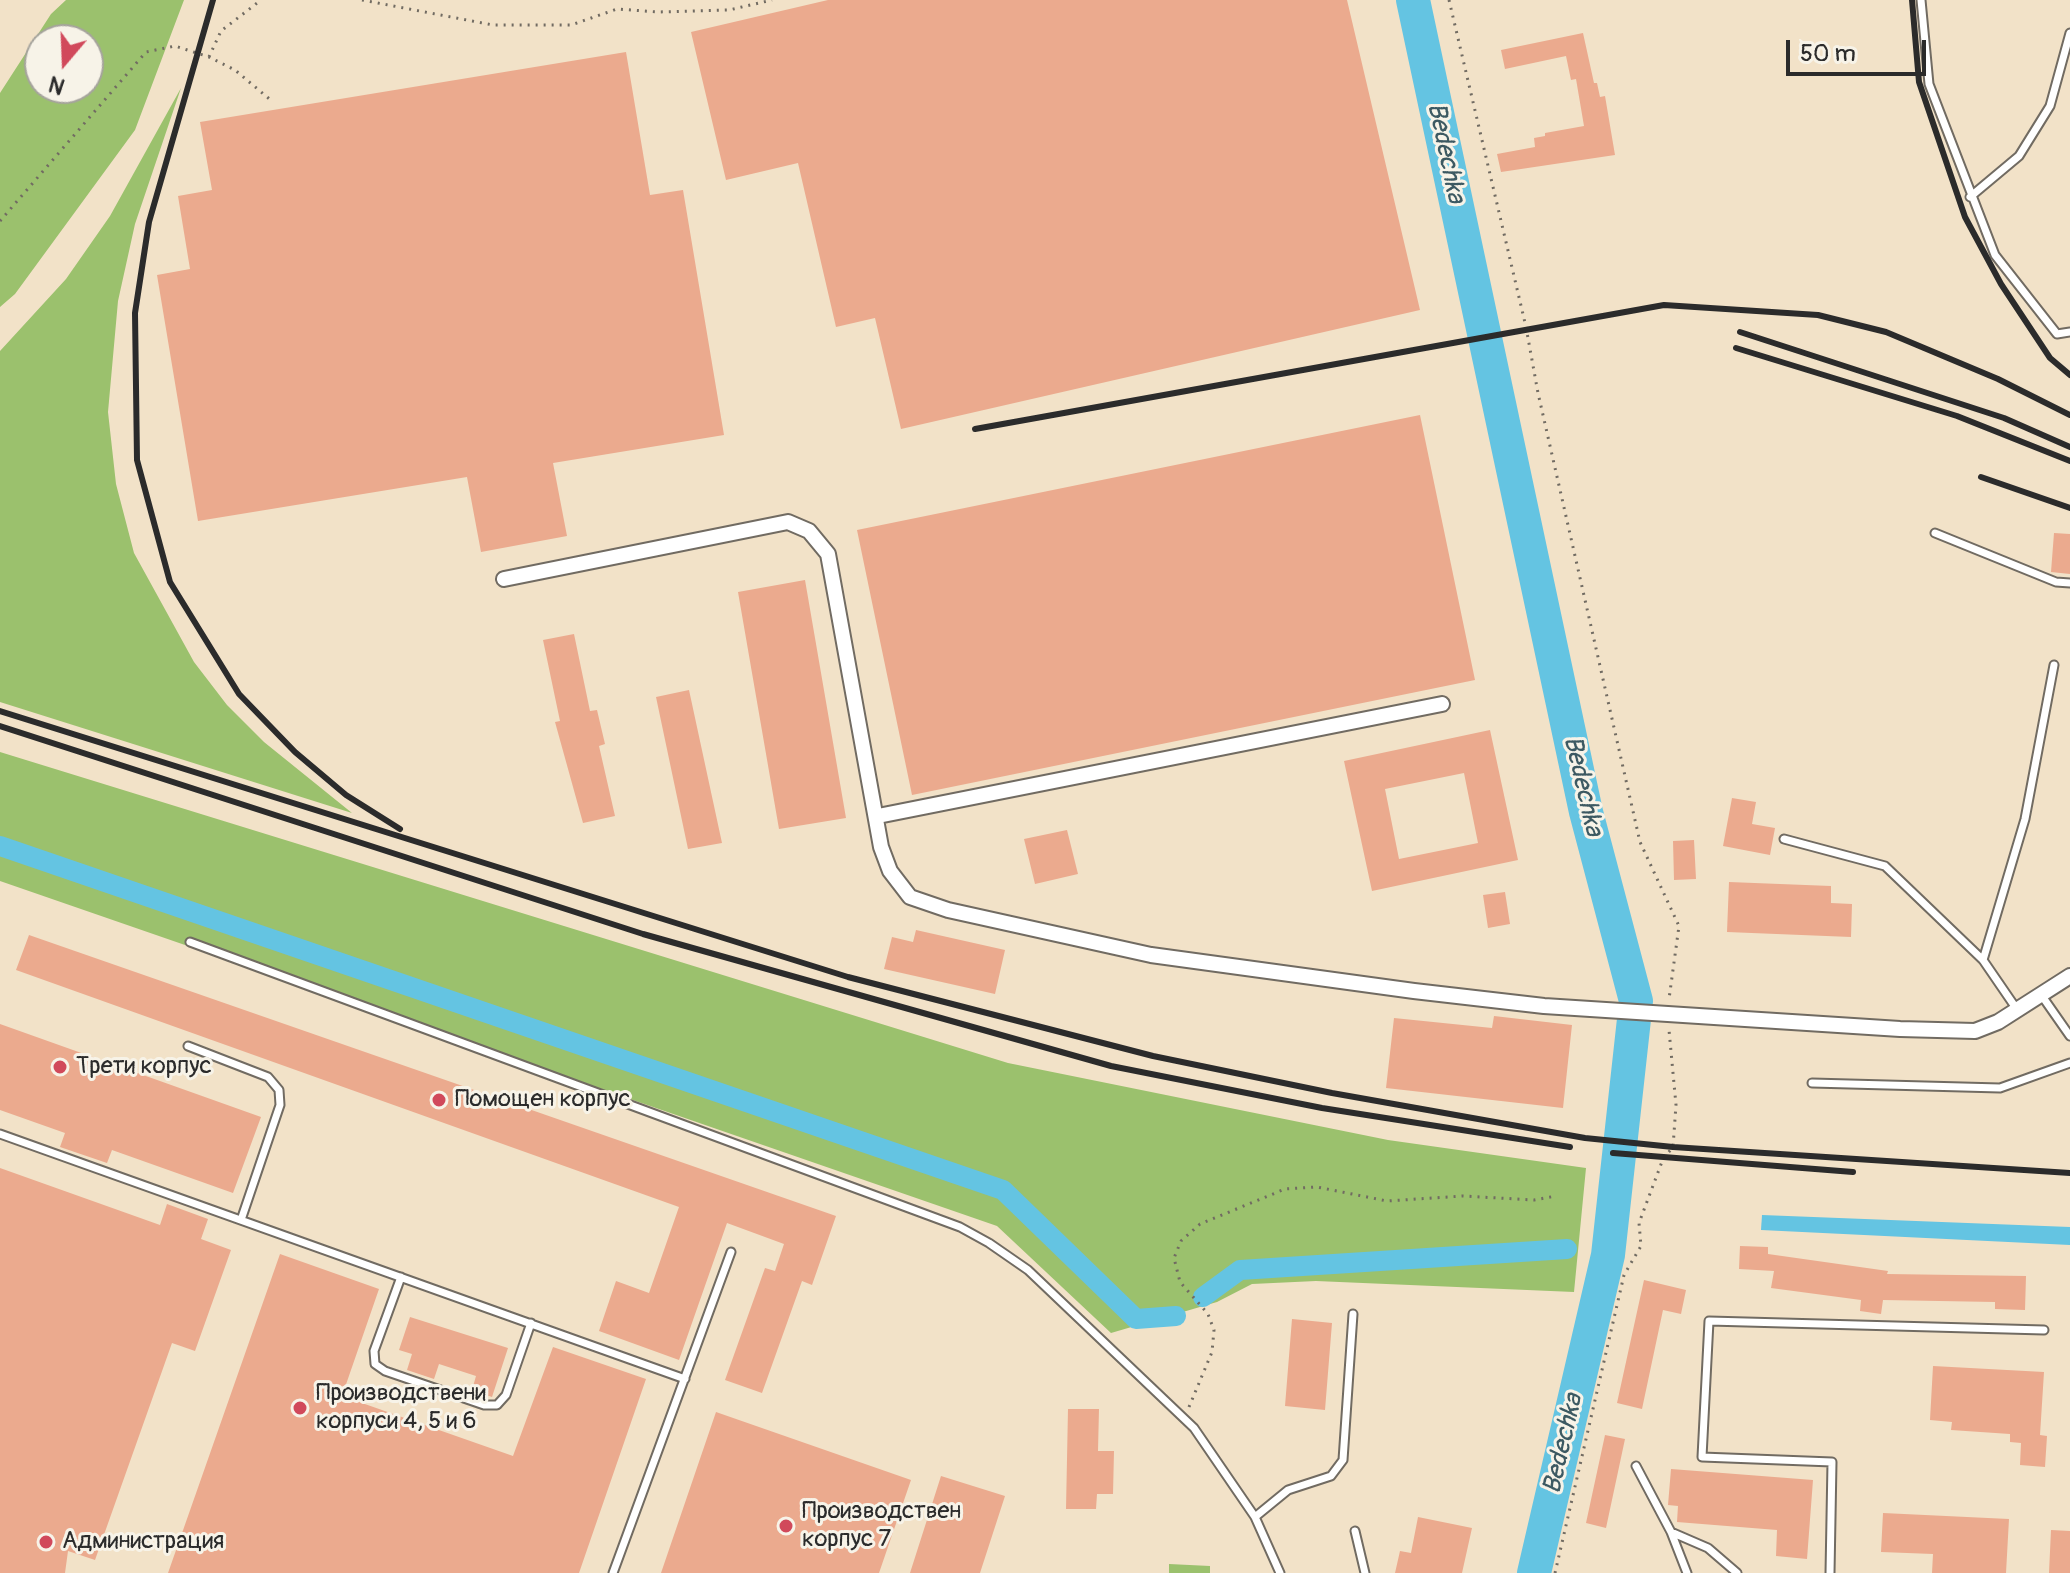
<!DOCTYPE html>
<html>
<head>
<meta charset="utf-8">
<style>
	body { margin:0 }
	#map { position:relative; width:2070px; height:1573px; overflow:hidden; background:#f2e2c8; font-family:Pangolin,sans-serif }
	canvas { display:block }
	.north { position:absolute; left:24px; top:24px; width:80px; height:80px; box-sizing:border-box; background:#f7f3e8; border:2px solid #a5a39c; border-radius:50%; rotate:199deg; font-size:22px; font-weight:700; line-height:32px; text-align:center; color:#2b2b2b }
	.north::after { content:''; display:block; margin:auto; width:28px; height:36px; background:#d1495b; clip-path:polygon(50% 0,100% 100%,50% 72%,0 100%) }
	.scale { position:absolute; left:1786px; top:40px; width:140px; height:36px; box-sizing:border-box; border:4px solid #2b2b2b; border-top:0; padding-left:10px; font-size:24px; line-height:28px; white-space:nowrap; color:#2b2b2b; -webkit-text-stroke:6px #f7f3e8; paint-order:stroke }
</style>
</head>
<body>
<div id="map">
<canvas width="2070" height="1573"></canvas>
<div class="north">N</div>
<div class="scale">50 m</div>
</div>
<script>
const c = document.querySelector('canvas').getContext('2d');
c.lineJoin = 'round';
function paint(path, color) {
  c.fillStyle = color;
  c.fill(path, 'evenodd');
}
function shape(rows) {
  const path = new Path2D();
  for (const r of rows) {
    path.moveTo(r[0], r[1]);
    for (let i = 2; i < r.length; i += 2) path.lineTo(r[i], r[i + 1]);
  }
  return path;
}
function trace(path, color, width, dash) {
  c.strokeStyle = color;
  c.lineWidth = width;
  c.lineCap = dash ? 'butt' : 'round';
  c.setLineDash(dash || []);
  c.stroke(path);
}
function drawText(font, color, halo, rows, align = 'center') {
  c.font = font + ' Pangolin,sans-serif';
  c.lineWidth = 6;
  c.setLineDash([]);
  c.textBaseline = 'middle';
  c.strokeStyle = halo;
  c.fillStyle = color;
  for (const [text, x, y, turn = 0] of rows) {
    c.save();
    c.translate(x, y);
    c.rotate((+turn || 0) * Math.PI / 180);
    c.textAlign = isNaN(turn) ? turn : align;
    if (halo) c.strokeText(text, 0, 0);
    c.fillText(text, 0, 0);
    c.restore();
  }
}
const green = shape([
	[66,0,184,0,135,130,15,294,0,307,0,93,51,14],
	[40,40,88,40,88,88,40,88],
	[181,88,135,224,118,301,108,412,116,484,134,553,194,662,227,705,264,742,352,813,0,702,0,351,66,279,110,216],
	[0,752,1008,1063,1388,1140,1586,1168,1574,1292,1316,1281,1252,1284,1217,1302,1111,1333,997,1226,0,881],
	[1169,1564,1210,1566,1210,1573,1169,1573]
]);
const water = shape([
	[1762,1215,2070,1227,2070,1245,1761,1230]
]);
const canal = shape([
	[0,846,1003,1190,1136,1319,1176,1316],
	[1203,1297,1240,1270,1567,1249]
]);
const river = shape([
	[1413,0,1586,812,1636,1001,1608,1255,1534,1573]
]);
const building = shape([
	[828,0,1347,0,1420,310,901,429,875,318,836,327,798,163,726,180,691,32],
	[1583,33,1594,83,1597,83,1600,97,1605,96,1615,155,1501,172,1497,154,1535,147,1534,138,1545,136,1545,133,1584,126,1576,79,1571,80,1566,56,1505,69,1501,50],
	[626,52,650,195,683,190,724,435,553,463,567,536,481,552,467,477,198,521,157,275,190,269,178,196,212,190,200,122],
	[1420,415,1475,680,912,795,857,530],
	[2054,533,2070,534,2070,574,2051,572],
	[805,580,846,818,779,829,738,592],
	[574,634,590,711,597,710,605,744,599,746,615,816,583,823,555,722,560,721,543,640],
	[689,690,722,843,688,849,656,697],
	[1490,730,1518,860,1372,891,1344,761],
	[1464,773,1478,843,1399,859,1385,789],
	[1732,798,1756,802,1752,824,1775,828,1770,855,1723,846],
	[1067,830,1078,874,1035,884,1024,839],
	[1694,840,1696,879,1674,880,1673,841],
	[1729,882,1831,886,1831,903,1852,904,1851,937,1727,932],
	[1505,892,1510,924,1488,928,1483,895],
	[916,930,1005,950,995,994,884,969,892,937,913,942],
	[29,935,836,1216,812,1285,802,1281,762,1393,725,1380,765,1268,775,1271,784,1244,727,1223,679,1360,599,1331,616,1281,649,1293,679,1207,16,970],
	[1494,1016,1572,1025,1563,1108,1386,1088,1394,1018,1492,1028],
	[0,1024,261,1117,233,1193,112,1150,107,1163,60,1147,65,1133,0,1110],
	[0,1168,160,1225,167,1204,208,1219,201,1239,231,1250,195,1351,172,1343,95,1560,68,1551,65,1573,0,1573],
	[1740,1246,1768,1247,1768,1254,1888,1271,1887,1274,2026,1276,2025,1310,1995,1309,1995,1302,1883,1300,1881,1314,1860,1311,1861,1300,1771,1288,1774,1271,1739,1269],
	[280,1254,379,1289,342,1396,513,1456,553,1347,646,1379,579,1573,168,1573],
	[1644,1280,1686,1290,1681,1314,1663,1310,1642,1409,1617,1403],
	[410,1317,508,1348,492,1397,472,1390,476,1376,439,1364,434,1379,407,1370,412,1354,399,1350],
	[1292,1319,1332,1323,1325,1410,1285,1406],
	[1933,1366,2044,1372,2040,1435,2047,1436,2045,1467,2020,1465,2021,1443,2010,1442,2010,1434,1951,1430,1952,1422,1930,1420],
	[1068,1409,1099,1409,1098,1451,1114,1451,1113,1494,1097,1494,1096,1509,1066,1509],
	[716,1412,911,1480,879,1573,661,1573],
	[1605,1435,1625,1439,1606,1528,1586,1523],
	[1671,1469,1813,1480,1807,1559,1776,1556,1777,1530,1677,1522,1678,1506,1668,1505],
	[941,1476,1005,1496,980,1573,910,1573],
	[1883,1513,2009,1519,2006,1573,1932,1573,1933,1554,1881,1552],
	[1418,1517,1472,1528,1462,1573,1395,1573,1400,1551,1411,1553],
	[2051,1530,2070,1531,2070,1573,2049,1573]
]);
const path = shape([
	[362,0,493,25,571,25,617,9,658,12,729,10,772,0],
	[1449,0,1526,327,1538,393,1640,842,1679,926,1669,999],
	[209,57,221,31,261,0],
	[0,221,146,52,175,46,209,57,235,70,273,102],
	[1189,1407,1212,1352,1214,1330,1208,1314,1180,1282,1174,1258,1181,1241,1200,1224,1285,1189,1317,1187,1387,1201,1463,1196,1534,1200,1556,1196],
	[1555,1573,1624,1275,1641,1246,1639,1223,1663,1159,1673,1147,1676,1105,1669,1030]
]);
const service = shape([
	[1921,0,1929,84,1995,255,2057,334,2070,332],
	[1970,197,2019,156,2050,106,2070,33],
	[1935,533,2056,582,2070,583],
	[1784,839,1885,866,1983,960,2018,1011],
	[190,942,960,1227,989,1243,1028,1270,1194,1428,1255,1517,1280,1573],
	[1983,960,2025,819,2054,665],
	[2042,996,2070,1036],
	[188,1046,268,1077,279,1090,280,1105,241,1220],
	[1812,1083,2000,1088,2070,1063],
	[0,1134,685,1379],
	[401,1277,374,1351,375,1364,385,1371,484,1405,497,1405,506,1395,531,1323],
	[1636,1466,1671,1532,1708,1548,1737,1573],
	[1255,1517,1288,1490,1331,1476,1343,1460,1353,1314],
	[1355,1531,1365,1573],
	[1671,1532,1687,1573],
	[613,1573,731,1252],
	[1830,1573,1832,1462,1702,1457,1709,1321,2044,1330]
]);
const minor = shape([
	[504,579,788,522,809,531,828,554,881,847,890,871,910,897,948,910,1151,955,1414,991,1544,1006,1900,1029,1975,1031,1998,1022,2070,976],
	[878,816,1442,704]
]);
const rail = shape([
	[213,0,149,222,135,313,137,460,170,582,239,694,295,752,346,795,400,829],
	[1912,0,1919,82,1965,217,2001,284,2050,358,2070,375],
	[1740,332,2004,418,2070,447],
	[1736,348,1957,416,2070,461],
	[975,429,1664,305,1818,315,1886,332,1998,379,2070,415],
	[1981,477,2070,508],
	[0,711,848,977,1153,1056,1332,1093,1585,1138,1673,1147,2070,1173],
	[0,726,643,934,1111,1066,1322,1108,1570,1147],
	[1613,1153,1853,1172]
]);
const markers = [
	[60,1067,8,"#d1495b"],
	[439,1100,8,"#d1495b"],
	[300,1408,8,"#d1495b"],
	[786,1526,8,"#d1495b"],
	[46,1542,8,"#d1495b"]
];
const poiNames = [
	["Трети корпус",76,1067],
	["Помощен корпус",455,1100],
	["Производствени",316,1394],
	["корпуси 4, 5 и 6",316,1422],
	["Производствeн",802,1512],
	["корпус 7",802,1540],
	["Администрация",62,1542]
];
const waterNames = [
	["Bedechka",1445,153,78],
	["Bedechka",1582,786,77],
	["Bedechka",1564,1444,-77]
];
paint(green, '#9bc16d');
paint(water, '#64c4e2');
trace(canal, '#64c4e2', 20);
trace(river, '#64c4e2', 34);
paint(building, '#ebaa8e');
trace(service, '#716b62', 11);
trace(minor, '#716b62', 18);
trace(path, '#716b62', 3, [2, 6]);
trace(service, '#fff', 7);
trace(minor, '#fff', 14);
trace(rail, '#2b2b2b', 6);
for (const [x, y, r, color] of markers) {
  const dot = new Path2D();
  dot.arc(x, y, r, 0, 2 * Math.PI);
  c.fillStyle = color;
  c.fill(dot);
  trace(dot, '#f7f3e8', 3);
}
drawText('24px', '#2b2b2b', '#f7f3e8', poiNames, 'left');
drawText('italic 26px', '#3c5962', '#f7f3e8', waterNames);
</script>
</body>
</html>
